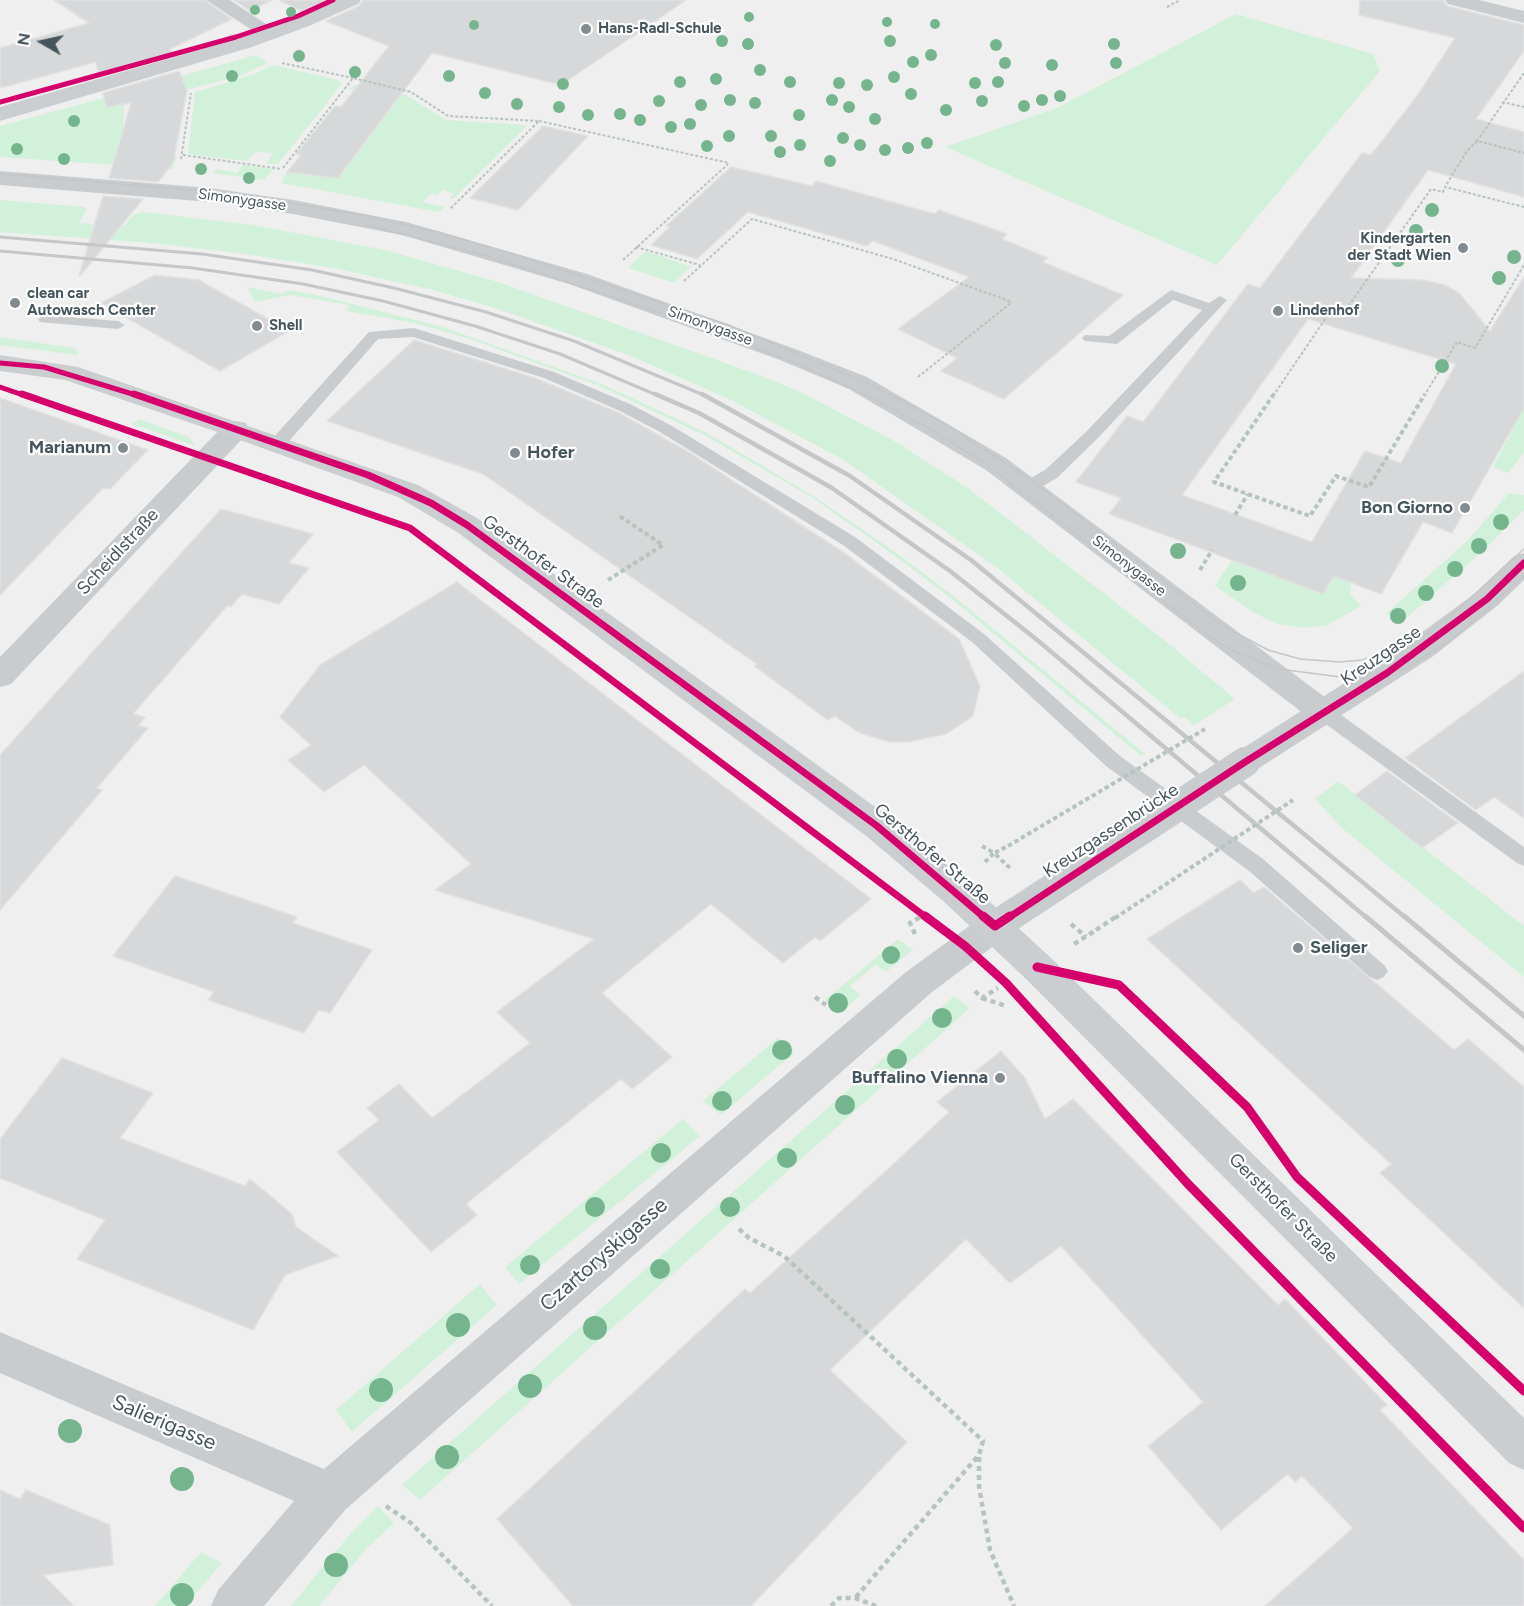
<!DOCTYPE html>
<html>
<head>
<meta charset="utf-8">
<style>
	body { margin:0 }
	#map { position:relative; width:1524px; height:1606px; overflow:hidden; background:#f0efef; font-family:Figtree,sans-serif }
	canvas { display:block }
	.north { position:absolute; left:12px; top:12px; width:60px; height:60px; -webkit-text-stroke:4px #fff; paint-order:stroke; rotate:279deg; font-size:16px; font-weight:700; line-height:24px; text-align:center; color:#45555d }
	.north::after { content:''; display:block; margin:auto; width:21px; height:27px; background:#45555d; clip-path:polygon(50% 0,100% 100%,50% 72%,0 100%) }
</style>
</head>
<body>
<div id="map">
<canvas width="1524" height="1606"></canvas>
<div class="north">N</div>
</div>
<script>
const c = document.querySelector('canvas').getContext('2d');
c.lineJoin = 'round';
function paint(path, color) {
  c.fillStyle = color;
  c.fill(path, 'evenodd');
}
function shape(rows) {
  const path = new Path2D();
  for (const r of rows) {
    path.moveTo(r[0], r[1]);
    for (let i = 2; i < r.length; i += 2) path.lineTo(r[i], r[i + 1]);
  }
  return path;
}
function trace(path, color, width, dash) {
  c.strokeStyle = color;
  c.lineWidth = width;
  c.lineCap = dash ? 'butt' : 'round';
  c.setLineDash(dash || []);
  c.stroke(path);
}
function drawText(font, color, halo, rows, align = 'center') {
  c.font = font + ' Figtree,sans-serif';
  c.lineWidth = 4.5;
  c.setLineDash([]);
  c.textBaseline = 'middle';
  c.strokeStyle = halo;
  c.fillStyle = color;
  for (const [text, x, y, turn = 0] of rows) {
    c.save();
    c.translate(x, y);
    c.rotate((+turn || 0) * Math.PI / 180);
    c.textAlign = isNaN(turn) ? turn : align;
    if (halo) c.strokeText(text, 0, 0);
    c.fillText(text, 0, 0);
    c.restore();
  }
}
const green = shape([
	[1236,14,1373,54,1380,71,1217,265,945,147,1057,108],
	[256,55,268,63,240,76,187,90,181,76],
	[273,65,338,80,342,84,278,164,266,164,273,153,255,152,247,161,188,154,195,92,255,74],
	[355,85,406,95,446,120,528,125,453,199,450,198,454,193,443,190,437,195,431,194,422,202,444,207,439,212,281,183,287,172,338,178,399,96,348,89],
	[104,98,106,107,124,104,123,131,115,157,177,156,173,169,0,157,0,126],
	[243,165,274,169,264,180,212,173,216,169,237,173],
	[0,200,84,207,87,209,79,223,123,227,133,215,144,212,253,225,385,250,498,282,759,375,800,392,891,439,968,488,1164,640,1235,699,1193,726,1185,717,1181,719,996,567,842,459,727,398,628,355,498,309,433,290,333,268,245,254,152,243,0,232],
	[644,252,649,252,691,267,674,283,628,268],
	[247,287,282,294,288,290,325,297,446,328,604,385,707,433,815,497,902,557,956,598,1145,754,1141,756,952,599,898,558,813,498,704,435,600,386,473,340,415,323,346,311,349,305,291,295,255,302],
	[0,337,74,348,78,352,76,355,0,345],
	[1524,408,1524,453,1508,473,1493,467],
	[139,419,189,437,196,446,132,424],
	[1509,493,1524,495,1524,510,1486,548,1402,622,1387,613,1468,540],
	[1232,560,1323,593,1333,576,1352,582,1350,593,1361,606,1328,625,1304,628,1278,624,1256,614,1215,586],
	[1338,781,1524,926,1524,977,1343,829,1315,799],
	[898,939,913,950,886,972,875,965,850,986,860,995,841,1013,825,1000],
	[954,996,970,1008,420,1500,402,1485],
	[778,1038,794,1053,721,1115,703,1101],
	[683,1119,700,1136,519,1284,505,1267],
	[480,1284,497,1305,352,1432,336,1410],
	[378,1506,394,1523,367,1548,319,1606,291,1606,350,1534],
	[201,1552,222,1563,185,1606,155,1606]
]);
const building = shape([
	[54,0,204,0,232,19,170,49,172,55,99,76,96,62,0,88,0,48,89,23,54,0],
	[234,0,272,0,250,11,234,0],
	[279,0,328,0,301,11,279,0],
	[363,0,686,0,561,85,432,53,338,178,287,172,301,155,296,154,335,106,341,107,389,46,326,21,359,6,363,0],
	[1360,0,1443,0,1447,6,1524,25,1524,51,1476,119,1524,132,1524,197,1428,170,1351,278,1422,280,1445,285,1459,293,1490,331,1524,277,1524,408,1452,533,1423,522,1381,594,1334,576,1323,594,1109,514,1121,498,1076,482,1127,416,1143,422,1248,284,1260,288,1362,153,1371,155,1417,96,1455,38,1359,15,1360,0],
	[1308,319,1456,364,1401,463,1365,451,1312,542,1182,495,1308,319],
	[179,71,187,91,173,163,158,182,109,178,131,103,106,107,103,93,179,71],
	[543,126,588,136,518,210,470,198,543,126],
	[731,167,812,186,816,181,935,214,939,210,1007,234,1002,239,1048,258,1042,262,1123,295,1004,399,941,371,957,358,898,329,969,277,873,241,867,246,748,212,697,259,651,245,670,227,666,226,731,167],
	[103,196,143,199,80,276,79,276,103,196],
	[155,275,199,280,289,331,220,371,101,303,155,275],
	[414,340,535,378,619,413,687,451,843,552,959,639,980,686,973,716,946,734,909,742,890,742,873,737,858,732,835,716,828,720,754,666,757,664,483,474,327,421,414,340],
	[0,398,148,450,110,489,103,488,0,595,0,398],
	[221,509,313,534,289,563,309,568,279,604,242,594,231,607,227,606,133,714,145,717,138,726,148,728,97,788,102,790,0,910,0,755,221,509],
	[457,582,871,899,820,941,815,937,783,963,711,904,602,993,672,1057,632,1089,621,1079,544,1141,466,1204,477,1215,431,1252,337,1152,379,1120,367,1108,399,1084,432,1118,530,1043,497,1012,594,939,435,890,471,864,364,765,324,792,288,760,311,745,280,717,320,665,457,582],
	[1524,671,1524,818,1494,797,1476,810,1405,758,1524,671],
	[1387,771,1458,823,1422,848,1355,795,1387,771],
	[175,876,297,917,293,923,372,950,330,1013,319,1010,304,1033,208,1000,214,992,113,956,175,876],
	[1240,880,1254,893,1264,887,1454,1050,1468,1039,1524,1087,1524,1308,1380,1173,1391,1164,1147,939,1240,880],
	[1001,1051,1025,1078,1045,1119,1073,1099,1278,1305,1285,1299,1387,1405,1380,1410,1524,1560,1524,1606,1265,1606,1353,1528,1302,1476,1295,1482,1288,1474,1221,1530,1148,1446,1203,1402,1061,1246,1010,1283,966,1239,830,1370,907,1442,751,1606,573,1606,497,1519,745,1289,750,1293,887,1170,949,1112,937,1102,1001,1051],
	[62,1058,153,1093,120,1138,245,1186,250,1179,292,1214,296,1227,338,1256,285,1275,253,1330,77,1259,105,1220,0,1178,0,1139,62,1058],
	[0,1490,20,1499,26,1490,110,1525,113,1565,43,1575,74,1606,0,1606,0,1490]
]);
const pathFar2 = shape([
	[1167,7,1180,0],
	[282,63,353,78],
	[1524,73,1477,141,1524,153],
	[1502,102,1524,107],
	[539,121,729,163],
	[1477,141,1467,151,1445,187,1524,207],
	[183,155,282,169],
	[181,159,191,93],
	[283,168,353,78,411,92,448,116,539,121,450,209],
	[636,247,700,265],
	[623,260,728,164],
	[684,281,752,219,893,259,1012,302],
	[918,377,1012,302],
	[1273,396,1330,312,1342,315,1431,189,1443,192,1445,187],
	[1424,396,1457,342,1475,348,1524,265]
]);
const pathFar1 = shape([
	[1274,394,1214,482,1310,516,1336,476,1369,487,1425,394],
	[1235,515,1248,494],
	[1200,570,1212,550],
	[608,580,663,545,618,515],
	[982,846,994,853,1008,846],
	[985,862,994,853,1010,868],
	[919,918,922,916]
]);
const path = shape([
	[1071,924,1086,937],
	[915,934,910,923,922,916],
	[1074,944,1096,930],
	[975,991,982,998,998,988],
	[815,997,826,1005],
	[982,998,1006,1006],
	[739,1229,749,1238,784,1256,983,1441,979,1455,855,1598],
	[979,1457,979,1486,990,1550,1014,1606],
	[386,1506,411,1523,492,1606],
	[831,1606,839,1598,855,1598,876,1606]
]);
const service = shape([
	[1171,290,1209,303,1220,296,1227,300,1098,438,1057,478,1034,491,1022,491,1020,487,1022,483,1045,470,1086,432,1202,310,1173,300,1117,344,1085,341,1082,338,1085,335,1109,336,1171,290],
	[45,315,118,321,125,325,118,329,40,322,38,319,45,315],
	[414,328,554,372,632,405,672,426,855,537,984,634,1120,756,1263,859,1384,965,1388,971,1384,977,1377,980,1370,977,1249,871,1106,766,972,642,843,545,660,432,620,411,544,378,413,337,378,339,284,447,272,447,270,443,272,439,369,332,414,328],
	[1323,705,1330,707,1524,847,1524,866,1517,863,1316,717,1314,712,1316,707,1323,705]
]);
const minor = shape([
	[206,0,230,0,281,34,278,38,264,38,206,0],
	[1445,0,1479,0,1524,11,1524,23,1448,4,1445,0],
	[0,171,210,188,293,200,406,222,587,274,798,350,867,377,1006,458,1334,704,1339,712,1334,720,1323,723,1312,720,986,470,849,389,780,360,569,284,402,235,293,214,210,202,0,185,0,171],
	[236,421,246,423,249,429,246,435,11,684,0,687,0,657,226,423,236,421],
	[995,912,1007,916,1012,926,1007,936,932,992,345,1510,264,1606,211,1606,218,1590,294,1501,0,1373,0,1332,324,1469,906,972,983,916,995,912]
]);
const tertiary = shape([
	[1524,553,1524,580,1497,606,1432,657,1256,770,1245,774,1234,770,1229,762,1234,754,1410,641,1477,592,1514,556,1524,553],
	[1053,874,1065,878,1070,888,1065,898,1007,936,995,940,983,936,978,926,983,916,1041,878,1053,874]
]);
const secondary = shape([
	[334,0,361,0,358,4,309,26,252,47,0,121,0,107,238,39,334,0],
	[0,355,78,367,418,485,477,518,889,817,966,880,1050,957,1524,1418,1524,1470,1509,1463,1024,977,942,900,865,835,457,532,398,497,226,435,65,380,0,371,0,355]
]);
const tram = shape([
	[0,174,229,193,363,215,438,232,523,257,726,324,868,383,942,422,1027,477,1223,626,1268,650,1300,659,1339,662,1362,660,1412,645,1454,613,1524,549],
	[366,225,487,256,665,314,798,364,872,398,930,429,984,463,1213,639,1237,653,1279,669,1348,678,1407,668,1455,637,1524,576]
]);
const railFar2 = shape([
	[0,237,202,254,312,270,394,288,486,312,574,341,706,396],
	[0,251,193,268,303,284,383,301,475,326,560,354,659,396]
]);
const railFar1 = shape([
	[655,394,699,413,832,488,950,571,1036,639,1367,918],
	[702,394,850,476,971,560,1406,918]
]);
const rail = shape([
	[1365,916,1524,1050],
	[1404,916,1524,1016]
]);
const pathBridgeFar1 = shape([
	[1008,846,1205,729],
	[1115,918,1293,800]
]);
const pathBridge = shape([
	[1096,930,1117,916]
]);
const tertiaryBridge = shape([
	[1053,888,1245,762]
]);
const cyclewayFar2 = shape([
	[0,102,236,37,298,16,333,0],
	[0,363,44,367,139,396],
	[0,387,26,396]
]);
const cyclewayFar1 = shape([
	[22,394,410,528,927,918],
	[134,394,368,475,431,503,467,525,877,826,985,918],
	[1008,918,1245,762,1387,673,1487,599,1524,563]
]);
const cycleway = shape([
	[925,916,965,946,1006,983,1188,1184,1524,1528],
	[983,916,995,926,1010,916],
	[1037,967,1119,985,1247,1107,1297,1177,1524,1391]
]);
const trees = [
	[255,10,5],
	[291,12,5],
	[749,17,5],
	[887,22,5],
	[935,24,5],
	[474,25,5],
	[722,41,6],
	[890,41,6],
	[748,44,6],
	[1114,44,6],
	[996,45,6],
	[931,55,6],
	[299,56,6],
	[913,62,6],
	[1005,63,6],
	[1116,63,6],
	[1052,65,6],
	[760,70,6],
	[355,72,6],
	[232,76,6],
	[449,76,6],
	[894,77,6],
	[716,79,6],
	[680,82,6],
	[790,82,6],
	[998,82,6],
	[839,83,6],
	[975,83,6],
	[563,84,6],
	[867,85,6],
	[485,93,6],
	[911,94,6],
	[1060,96,6],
	[730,100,6],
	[832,100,6],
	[1042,100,6],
	[659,101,6],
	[982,101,6],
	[755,103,6],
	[517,104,6],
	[701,105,6],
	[1024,106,6],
	[559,107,6],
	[849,107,6],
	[946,110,6],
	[620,114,6],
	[588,115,6],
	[799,115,6],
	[875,119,6],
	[640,120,6],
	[74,121,6],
	[690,124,6],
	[671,127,6],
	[729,136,6],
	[771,136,6],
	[843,138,6],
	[927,143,6],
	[800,145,6],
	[860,145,6],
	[707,146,6],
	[908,148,6],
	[17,149,6],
	[885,150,6],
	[780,152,6],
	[64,159,6],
	[830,161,6],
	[201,169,6],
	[249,178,6],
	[1432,210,7],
	[1416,231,7],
	[1514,257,7],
	[1398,260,7],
	[1499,278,7],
	[1442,366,7],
	[1501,522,8],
	[1479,546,8],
	[1178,551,8],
	[1455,569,8],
	[1238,583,8],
	[1426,593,8],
	[1398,616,8],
	[891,955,9],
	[838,1003,10],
	[942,1018,10],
	[782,1050,10],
	[897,1059,10],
	[722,1101,10],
	[845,1105,10],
	[661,1153,10],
	[787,1158,10],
	[595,1207,10],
	[730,1207,10],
	[530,1265,10],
	[660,1269,10],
	[458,1325,12],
	[595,1328,12],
	[530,1386,12],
	[381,1390,12],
	[70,1431,12],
	[447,1457,12],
	[182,1479,12],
	[336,1565,12],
	[182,1595,12]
];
const markers = [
	[586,29,6,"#818b90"],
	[1463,248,6,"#818b90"],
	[15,303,6,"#818b90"],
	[1278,311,6,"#818b90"],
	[257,326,6,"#818b90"],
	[123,448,6,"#818b90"],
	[515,453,6,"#818b90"],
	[1465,508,6,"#818b90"],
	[1298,948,6,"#818b90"],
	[1000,1078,6,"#818b90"]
];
const farPoinames = [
	["Hans-Radl-Schule",598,29],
	["Kindergarten",1451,239,"right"],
	["der Stadt Wien",1451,256,"right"],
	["clean car",27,294],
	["Autowasch Center",27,311],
	["Lindenhof",1290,311],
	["Shell",269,326]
];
const farStreetnames = [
	["Simonygasse",242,200,8],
	["Simonygasse",710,326,20],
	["Simonygasse",1129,566,38]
];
const poiNames = [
	["Marianum",111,448],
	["Hofer",527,453,"left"],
	["Bon Giorno",1453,508],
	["Seliger",1310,948,"left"],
	["Buffalino Vienna",988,1078]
];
const streetNames = [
	["Scheidlstraße",118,552,-47],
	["Gersthofer Straße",543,562,36],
	["Kreuzgasse",1381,656,-34],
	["Kreuzgassenbrücke",1111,831,-33],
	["Gersthofer Straße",932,854,40],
	["Gersthofer Straße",1283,1208,45]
];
const nearStreetnames = [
	["Czartoryskigasse",604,1255,-41],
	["Salierigasse",164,1423,23]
];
paint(green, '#d2f1da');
paint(building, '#d7d8d9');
trace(building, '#e1e1e2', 1.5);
trace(pathFar2, '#b6c4bf', 2, [3, 2]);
trace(pathFar1, '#b6c4bf', 4, [4.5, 3]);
trace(path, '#b6c4bf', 4.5, [5, 4]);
paint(service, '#c8ccce');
paint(minor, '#c8ccce');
paint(tertiary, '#c8ccce');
paint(secondary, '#caced0');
trace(tram, '#c4c6c8', 1.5);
trace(railFar2, '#c4c6c8', 3);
trace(railFar1, '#c4c6c8', 4.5);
trace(rail, '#c4c6c8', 5);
trace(pathBridgeFar1, '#b6c4bf', 4, [4.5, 3]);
trace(pathBridge, '#b6c4bf', 4.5, [5, 4]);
trace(tertiaryBridge, '#c8ccce', 30);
trace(cyclewayFar2, '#d6006c', 5);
trace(cyclewayFar1, '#d6006c', 7);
trace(cycleway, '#d6006c', 9);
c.fillStyle = '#75b58d';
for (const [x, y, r] of trees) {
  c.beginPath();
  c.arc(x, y, r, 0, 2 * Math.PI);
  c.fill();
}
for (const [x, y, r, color] of markers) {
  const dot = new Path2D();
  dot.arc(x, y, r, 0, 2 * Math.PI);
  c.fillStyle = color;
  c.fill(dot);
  trace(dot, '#fff', 2);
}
drawText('bold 15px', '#45555d', '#fff', farPoinames, 'left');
drawText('15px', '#45555d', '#fff', farStreetnames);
drawText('bold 18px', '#45555d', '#fff', poiNames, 'right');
drawText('18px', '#45555d', '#fff', streetNames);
drawText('21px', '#45555d', '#fff', nearStreetnames);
</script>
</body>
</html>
